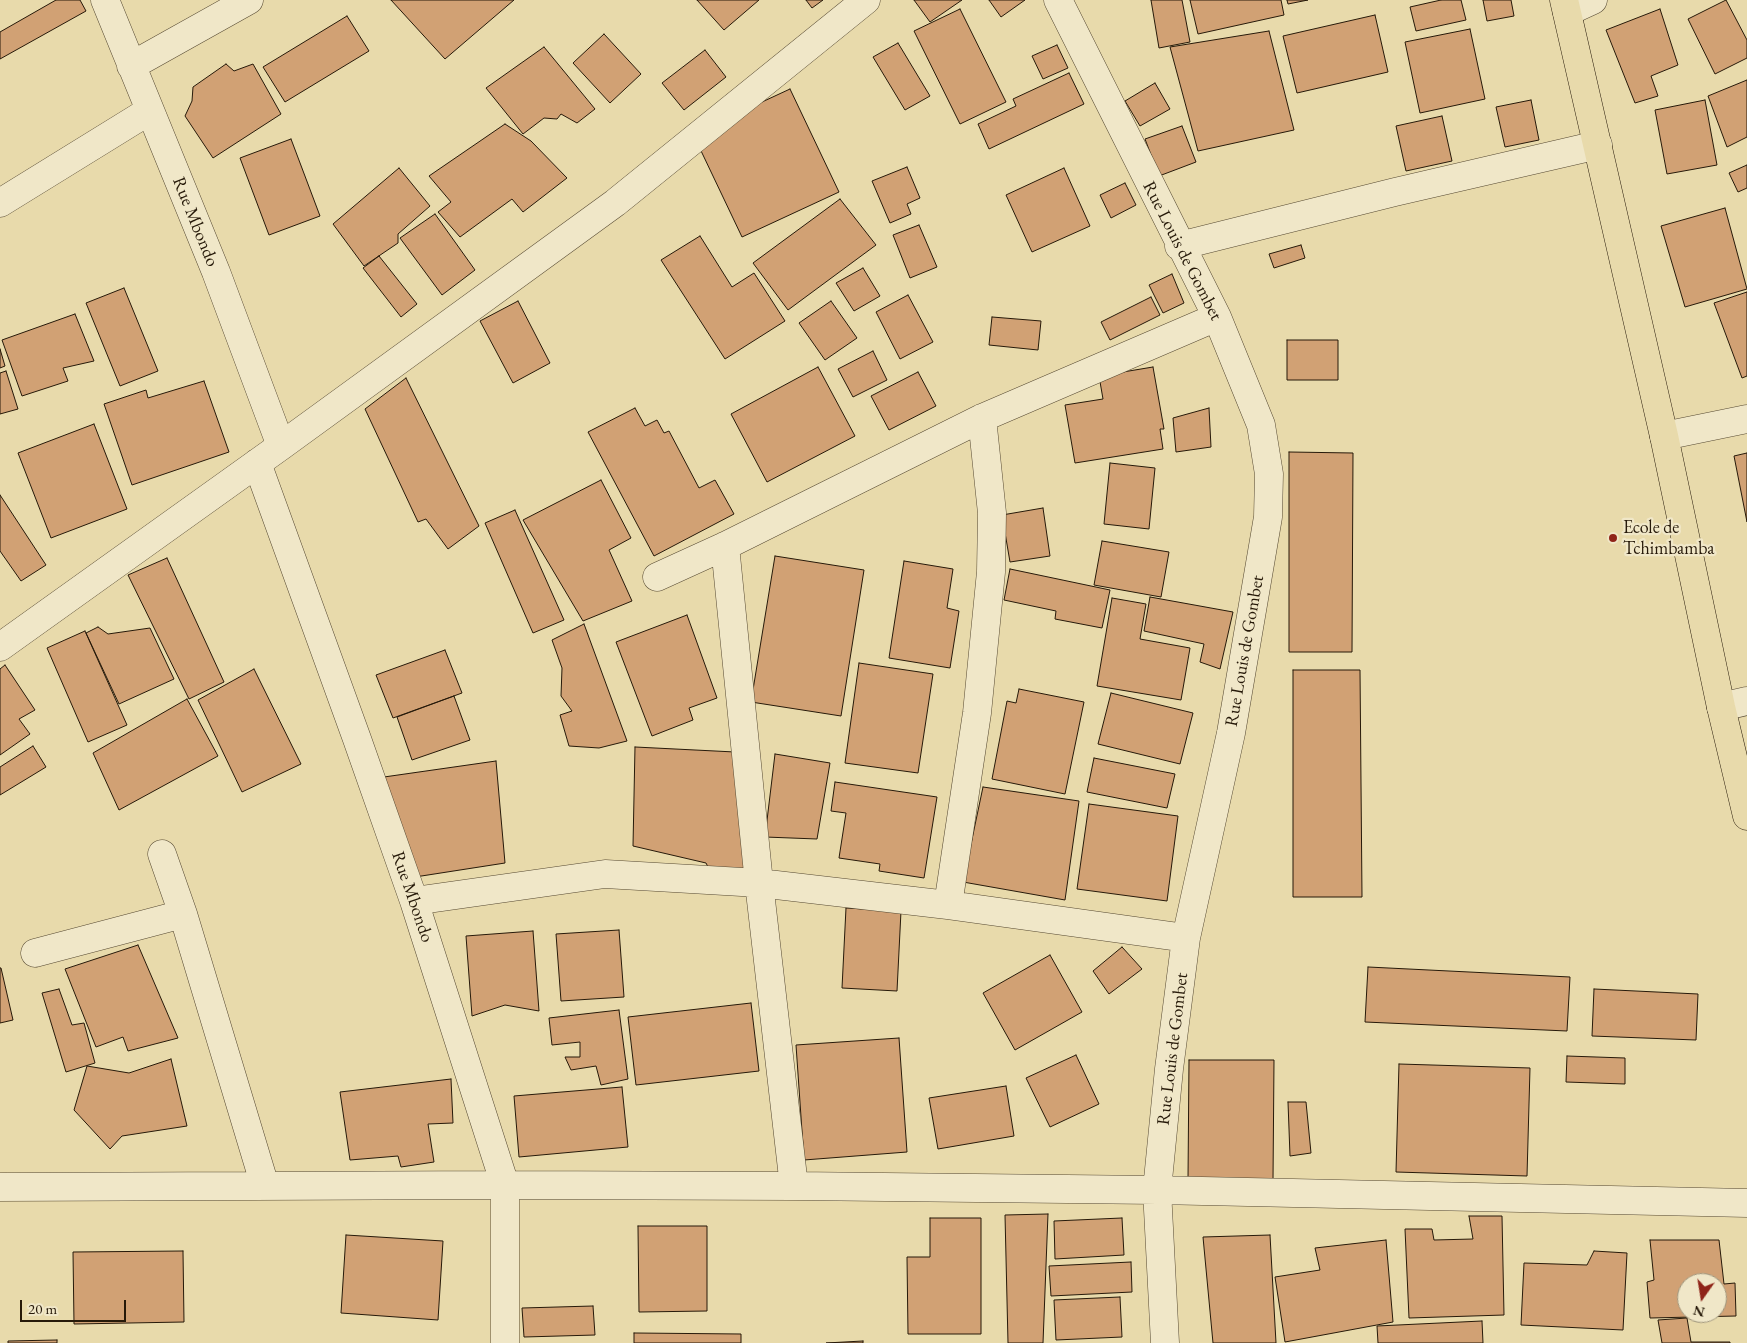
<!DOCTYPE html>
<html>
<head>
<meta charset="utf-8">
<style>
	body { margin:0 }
	#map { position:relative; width:1747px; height:1343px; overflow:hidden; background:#e8daab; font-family:"EB Garamond",serif }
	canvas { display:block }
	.north { position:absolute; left:1677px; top:1273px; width:50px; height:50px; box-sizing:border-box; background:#f0e7c8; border:1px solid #9f957c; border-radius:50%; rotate:193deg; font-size:14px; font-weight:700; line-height:20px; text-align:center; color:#261909 }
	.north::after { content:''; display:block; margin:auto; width:18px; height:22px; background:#8f2418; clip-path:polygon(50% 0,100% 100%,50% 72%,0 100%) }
	.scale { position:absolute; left:20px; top:1300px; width:106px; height:22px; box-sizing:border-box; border:2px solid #261909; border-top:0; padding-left:6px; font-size:15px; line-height:18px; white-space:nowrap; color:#261909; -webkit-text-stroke:4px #f0e7c8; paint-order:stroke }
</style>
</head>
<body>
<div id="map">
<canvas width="1747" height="1343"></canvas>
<div class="north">N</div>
<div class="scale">20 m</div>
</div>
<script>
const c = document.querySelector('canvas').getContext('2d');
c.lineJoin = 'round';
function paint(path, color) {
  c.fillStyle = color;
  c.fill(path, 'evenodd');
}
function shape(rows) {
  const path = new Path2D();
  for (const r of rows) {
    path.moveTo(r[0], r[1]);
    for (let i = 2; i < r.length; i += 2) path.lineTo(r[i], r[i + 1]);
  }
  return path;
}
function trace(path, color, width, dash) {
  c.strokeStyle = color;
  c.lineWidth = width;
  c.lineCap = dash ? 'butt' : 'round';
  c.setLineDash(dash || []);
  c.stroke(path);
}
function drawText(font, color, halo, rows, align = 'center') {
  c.font = font + ' "EB Garamond",serif';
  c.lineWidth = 4.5;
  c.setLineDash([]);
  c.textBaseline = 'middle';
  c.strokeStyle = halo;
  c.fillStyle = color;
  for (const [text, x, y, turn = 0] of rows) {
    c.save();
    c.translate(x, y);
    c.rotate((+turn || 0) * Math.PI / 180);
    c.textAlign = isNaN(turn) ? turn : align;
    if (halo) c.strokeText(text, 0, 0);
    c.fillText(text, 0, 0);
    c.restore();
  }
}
const building = shape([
	[56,0,80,0,86,11,0,59,0,32,56,0],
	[391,0,514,0,445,59,391,0],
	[697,0,759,0,724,30,697,0],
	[806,0,823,0,812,8,806,0],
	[914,0,962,0,930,22,914,0],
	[989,0,1025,0,1001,17,989,0],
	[1151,0,1182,0,1190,42,1159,48,1151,0],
	[1190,0,1281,0,1284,15,1198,34,1190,0],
	[1287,0,1308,0,1288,4,1287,0],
	[1441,0,1461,0,1466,20,1416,31,1410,7,1441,0],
	[1483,0,1511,0,1514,16,1487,21,1483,0],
	[1726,0,1747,40,1747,58,1715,74,1688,19,1726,0],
	[960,9,1006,102,960,124,914,31,960,9],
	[1660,9,1678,65,1651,76,1658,96,1635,103,1606,30,1660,9],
	[1375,15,1388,72,1297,93,1283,36,1375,15],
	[347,16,369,51,285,102,263,67,347,16],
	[1470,29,1485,99,1420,113,1405,42,1470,29],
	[1269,31,1294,130,1198,151,1170,47,1269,31],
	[604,34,641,74,610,103,573,63,604,34],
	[898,43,930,96,905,110,873,57,898,43],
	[1057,45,1068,68,1043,79,1032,56,1057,45],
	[544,47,595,109,577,123,561,114,557,119,544,118,523,134,486,88,544,47],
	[705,50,726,77,684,110,662,83,705,50],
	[226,64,234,71,253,64,281,114,213,158,185,116,192,101,193,87,226,64],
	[1069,73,1084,104,989,149,978,124,1016,106,1013,99,1069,73],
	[1747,80,1747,137,1727,147,1708,96,1747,80],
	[1155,83,1170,109,1140,126,1125,101,1155,83],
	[790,89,839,192,742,237,693,134,790,89],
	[1531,100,1539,140,1505,147,1496,107,1531,100],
	[1705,100,1717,165,1667,174,1655,110,1705,100],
	[1442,116,1452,161,1406,171,1396,126,1442,116],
	[505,124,531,141,567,178,523,212,512,199,460,237,438,212,451,202,429,176,505,124],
	[1182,126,1196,162,1159,176,1145,139,1182,126],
	[291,139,320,216,269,235,240,158,291,139],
	[1747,165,1747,188,1738,192,1729,173,1747,165],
	[907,167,920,198,907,204,911,214,890,223,872,181,907,167],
	[399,168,430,206,398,234,398,243,364,266,333,224,399,168],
	[1064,168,1090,226,1032,252,1006,195,1064,168],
	[1125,183,1136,205,1111,218,1100,195,1125,183],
	[840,199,876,245,788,310,753,263,840,199],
	[1725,208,1747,289,1685,307,1661,226,1725,208],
	[435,214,475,270,442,295,400,238,435,214],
	[919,225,937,267,910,278,893,235,919,225],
	[700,236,732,287,754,273,785,321,725,359,661,260,700,236],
	[1301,245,1305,258,1274,268,1269,254,1301,245],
	[379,256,417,304,401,317,363,268,379,256],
	[863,268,880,296,854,311,836,283,863,268],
	[1172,274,1184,303,1163,313,1149,285,1172,274],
	[124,288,158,371,120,386,86,303,124,288],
	[1747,292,1747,376,1742,378,1714,303,1747,292],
	[908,295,933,342,900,359,876,312,908,295],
	[1151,297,1160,315,1110,340,1101,322,1151,297],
	[518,301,550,363,513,383,480,321,518,301],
	[831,301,857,338,825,360,799,323,831,301],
	[75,314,94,361,63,368,68,381,22,396,2,340,75,314],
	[992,317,1041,321,1038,350,989,345,992,317],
	[1287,340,1338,340,1338,380,1287,380,1287,340],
	[0,349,5,366,0,368,0,349],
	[873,351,887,380,853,397,838,369,873,351],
	[818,367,855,436,767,482,731,414,818,367],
	[1153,367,1164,429,1160,429,1163,449,1075,463,1065,405,1103,399,1099,376,1153,367],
	[6,371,18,409,0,414,0,373,6,371],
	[918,372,936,406,889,430,871,396,918,372],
	[406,378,479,526,448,549,426,519,418,522,365,409,406,378],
	[204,381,229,452,132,485,104,404,146,390,148,398,204,381],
	[635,408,645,426,657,420,664,433,669,431,699,488,715,480,734,514,654,556,588,432,635,408],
	[1209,408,1211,447,1176,452,1173,418,1209,408],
	[94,424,127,509,51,538,18,453,94,424],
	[1289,452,1353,453,1352,652,1289,652,1289,452],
	[1747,453,1747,522,1734,456,1747,453],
	[1110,463,1155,468,1149,529,1104,524,1110,463],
	[601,480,631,538,609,550,632,601,583,621,523,520,601,480],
	[0,495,46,565,21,581,0,551,0,495],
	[1043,508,1050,556,1010,562,1002,515,1043,508],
	[515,510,564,620,533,633,485,523,515,510],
	[1102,541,1169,552,1161,597,1094,585,1102,541],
	[775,556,864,570,841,716,751,702,775,556],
	[167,558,224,682,189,699,128,575,167,558],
	[904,561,953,569,947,608,959,611,950,668,889,658,904,561],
	[1010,569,1110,590,1102,628,1055,619,1056,611,1004,600,1010,569],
	[1150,597,1233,612,1220,669,1200,662,1204,644,1144,631,1150,597],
	[1112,598,1146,604,1140,639,1190,648,1181,700,1097,686,1112,598],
	[687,615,717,698,689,708,693,720,652,736,616,642,687,615],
	[584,624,627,741,599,748,569,746,560,715,572,711,561,696,562,668,552,640,584,624],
	[98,627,108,634,150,628,174,679,119,704,86,633,98,627],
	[85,631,127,725,88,742,47,648,85,631],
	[445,650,462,693,393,718,376,675,445,650],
	[859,663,933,674,918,773,845,763,859,663],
	[5,665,35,710,19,719,30,734,0,755,0,669,5,665],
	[254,669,301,764,242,792,198,700,254,669],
	[1293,670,1360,670,1362,897,1293,897,1293,670],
	[1019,689,1084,702,1065,794,992,779,1007,701,1016,703,1019,689],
	[1111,693,1193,713,1180,764,1098,744,1111,693],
	[454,696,470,740,412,760,397,717,454,696],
	[187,699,218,756,119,810,93,753,187,699],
	[33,746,46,767,0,795,0,767,33,746],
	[635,747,735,752,749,872,710,871,706,863,633,846,635,747],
	[775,754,830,763,817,839,765,837,775,754],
	[1094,758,1175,774,1167,808,1087,792,1094,758],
	[496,761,505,863,415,877,384,777,496,761],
	[835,782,937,797,924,878,879,871,880,864,839,858,846,813,831,811,835,782],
	[983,787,1079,801,1065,900,963,882,983,787],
	[1089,804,1178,816,1167,901,1077,889,1089,804],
	[846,908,901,911,897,991,842,988,846,908],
	[619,930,624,997,561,1001,556,934,619,930],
	[533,931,539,1011,505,1005,472,1016,466,936,533,931],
	[138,945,178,1038,128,1051,123,1037,96,1047,65,969,138,945],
	[1122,947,1142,969,1109,994,1093,971,1122,947],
	[1050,955,1082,1012,1015,1050,983,993,1050,955],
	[1368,967,1570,977,1567,1031,1365,1022,1368,967],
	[0,968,1,968,13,1020,0,1023,0,968],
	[59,989,72,1025,84,1023,95,1063,66,1072,42,993,59,989],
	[1594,989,1698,994,1696,1040,1592,1036,1594,989],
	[751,1003,759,1071,636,1085,628,1017,751,1003],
	[619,1010,628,1079,601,1085,596,1066,571,1070,565,1057,580,1057,580,1042,552,1045,549,1018,619,1010],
	[899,1038,907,1152,804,1160,796,1045,899,1038],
	[1076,1055,1099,1104,1050,1127,1026,1078,1076,1055],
	[1567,1056,1625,1058,1625,1084,1566,1082,1567,1056],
	[171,1059,187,1126,122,1136,110,1149,74,1110,87,1066,129,1073,171,1059],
	[1189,1060,1274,1060,1273,1180,1188,1179,1189,1060],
	[1399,1064,1530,1068,1527,1176,1396,1172,1399,1064],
	[451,1079,453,1123,428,1124,434,1162,401,1167,398,1156,350,1160,340,1092,451,1079],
	[1006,1086,1014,1136,938,1149,929,1098,1006,1086],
	[622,1087,628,1147,519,1157,514,1096,622,1087],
	[1288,1102,1306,1102,1311,1153,1290,1156,1288,1102],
	[1048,1214,1043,1343,1008,1343,1005,1215,1048,1214],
	[1469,1216,1502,1216,1504,1315,1409,1318,1405,1229,1432,1229,1434,1240,1473,1239,1469,1216],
	[930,1218,981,1218,981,1334,908,1334,907,1257,930,1257,930,1218],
	[1122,1218,1124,1255,1055,1259,1054,1221,1122,1218],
	[638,1226,707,1226,707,1311,639,1312,638,1226],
	[346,1235,443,1241,438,1320,341,1313,346,1235],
	[1270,1235,1276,1343,1213,1343,1203,1237,1270,1235],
	[1386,1240,1393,1322,1285,1342,1275,1277,1320,1270,1315,1248,1386,1240],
	[1650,1240,1719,1240,1724,1284,1735,1283,1736,1316,1650,1318,1647,1282,1654,1280,1650,1240],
	[1687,1283,1717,1283,1717,1313,1687,1313,1687,1283],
	[183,1251,184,1322,74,1324,73,1252,183,1251],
	[1594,1251,1627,1253,1623,1330,1521,1325,1524,1263,1587,1265,1594,1251],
	[1131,1262,1132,1292,1051,1296,1049,1266,1131,1262],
	[1120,1297,1122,1337,1056,1340,1054,1300,1120,1297],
	[593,1306,595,1335,524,1337,522,1308,593,1306],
	[1687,1318,1691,1342,1730,1342,1730,1343,1662,1343,1658,1320,1687,1318],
	[1482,1321,1483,1343,1378,1343,1377,1326,1482,1321],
	[634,1333,741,1334,741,1343,634,1343,634,1333],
	[57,1340,57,1343,8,1343,8,1341,57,1340],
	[863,1341,863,1343,826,1343,863,1341]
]);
const street = shape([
	[105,0,216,272,281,446],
	[1058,0,1217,317,1261,425,1269,474,1268,517,1231,733,1186,938,1169,1069,1157,1190,1165,1343],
	[1567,12,1593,0],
	[131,66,249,0],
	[0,203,149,111],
	[1179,246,1395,192,1598,145],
	[1664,436,1747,419],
	[257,463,357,739,414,901,505,1185,505,1343],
	[725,546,759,883,794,1186],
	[657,577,725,546,982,418,1217,317],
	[0,647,281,446,615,203,866,0],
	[1721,707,1747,701],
	[162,854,183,914,265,1186],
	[414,901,605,874,759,883,948,905,1186,938],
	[948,905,977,713,991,572,992,513,982,418],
	[35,953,183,914],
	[0,1187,505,1185,794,1186,1157,1190,1747,1203]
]);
const highway = shape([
	[1564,0,1664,436,1721,707,1747,816]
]);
const markers = [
	[1613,538,5,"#8f2418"]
];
const streetNames = [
	["Rue Mbondo",195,222,68],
	["Rue Louis de Gombet",1182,251,63],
	["Rue Louis de Gombet",1245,651,-80],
	["Rue Mbondo",412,897,71],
	["Rue Louis de Gombet",1173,1049,-83]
];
const poiNames = [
	["Ecole de",1623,528],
	["Tchimbamba",1623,549]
];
paint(building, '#d1a174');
trace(building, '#261909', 1);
trace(street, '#564932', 29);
trace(highway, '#261909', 29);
trace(street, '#f0e7c8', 28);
trace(highway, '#e8daab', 28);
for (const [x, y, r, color] of markers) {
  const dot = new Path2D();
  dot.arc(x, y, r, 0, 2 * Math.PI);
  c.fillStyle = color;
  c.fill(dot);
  trace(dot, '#f0e7c8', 2);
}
drawText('18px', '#261909', '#f0e7c8', streetNames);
drawText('18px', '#261909', '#f0e7c8', poiNames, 'left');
</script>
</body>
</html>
